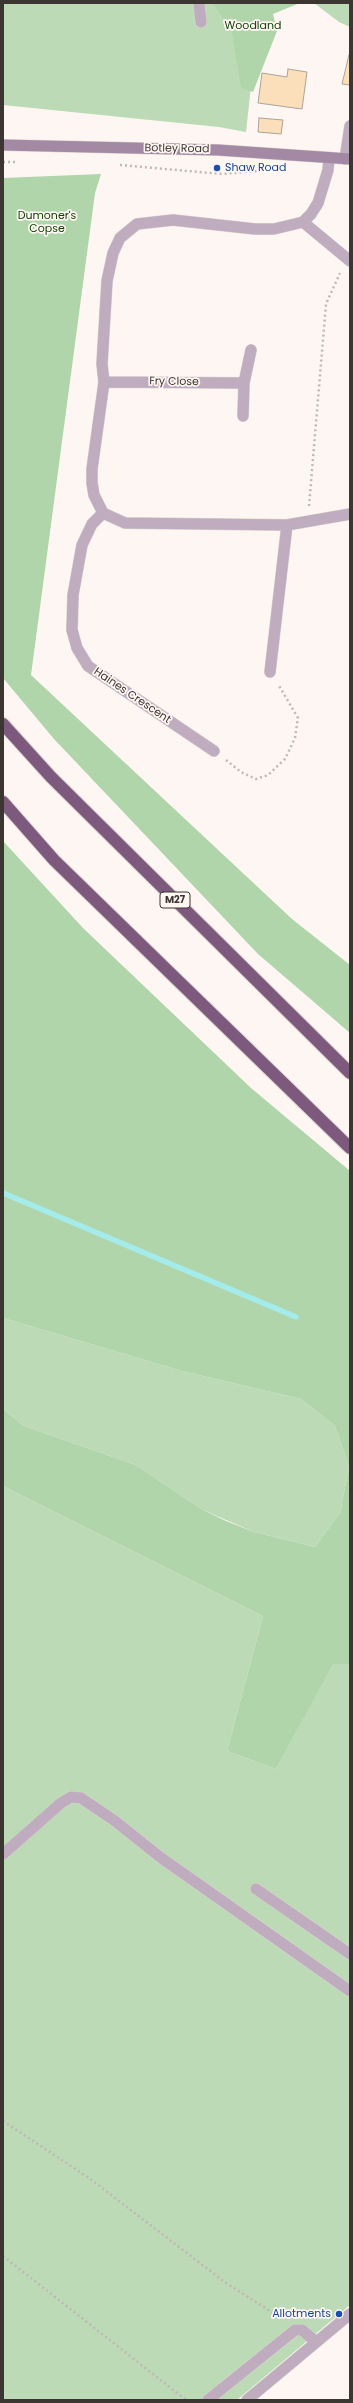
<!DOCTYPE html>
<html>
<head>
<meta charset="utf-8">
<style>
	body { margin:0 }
	#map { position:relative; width:353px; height:2403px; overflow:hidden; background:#fdf6f2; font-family:Poppins,sans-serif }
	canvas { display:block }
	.frame { position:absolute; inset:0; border:4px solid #3c3632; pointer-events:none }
</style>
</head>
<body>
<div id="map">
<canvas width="353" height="2403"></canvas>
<div class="frame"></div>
</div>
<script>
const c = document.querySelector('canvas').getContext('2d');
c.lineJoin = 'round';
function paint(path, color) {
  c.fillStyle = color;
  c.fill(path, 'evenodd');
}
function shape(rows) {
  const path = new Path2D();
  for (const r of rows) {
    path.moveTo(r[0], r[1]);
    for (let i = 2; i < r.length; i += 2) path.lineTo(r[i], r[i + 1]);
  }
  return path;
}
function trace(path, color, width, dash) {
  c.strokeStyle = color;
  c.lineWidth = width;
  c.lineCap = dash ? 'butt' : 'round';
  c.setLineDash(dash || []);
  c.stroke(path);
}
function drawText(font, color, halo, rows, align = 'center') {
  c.font = font + ' Poppins,sans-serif';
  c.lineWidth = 3.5;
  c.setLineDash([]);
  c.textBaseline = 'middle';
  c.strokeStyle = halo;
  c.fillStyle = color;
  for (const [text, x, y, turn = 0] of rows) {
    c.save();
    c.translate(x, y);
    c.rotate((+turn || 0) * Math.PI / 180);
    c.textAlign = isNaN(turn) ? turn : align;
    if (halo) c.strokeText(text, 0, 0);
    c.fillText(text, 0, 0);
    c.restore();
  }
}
const green = shape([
	[3,3,275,3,254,59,246,132,219,127,3,105],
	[314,3,350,3,350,27,339,22],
	[3,1318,182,1371,301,1399,335,1426,349,1467,340,1513,315,1547,254,1532,203,1510,136,1465,24,1426,3,1409],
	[3,1486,263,1616,227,1751,276,1769,333,1663,350,1664,350,2305,237,2400,3,2400]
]);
const forest = shape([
	[213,3,300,3,273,14,277,31,253,92,241,88,232,32],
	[101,174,95,193,31,675,292,919,350,965,350,1033,258,954,54,739,3,678,3,178],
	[3,841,83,928,251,1088,350,1171,350,1664,333,1664,276,1769,227,1751,263,1616,3,1486,3,1409,24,1426,136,1465,203,1510,226,1521,254,1532,315,1547,340,1513,349,1467,335,1426,301,1399,182,1371,3,1318]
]);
const stream = shape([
	[3,1193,296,1317]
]);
const building = shape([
	[349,55,350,55,350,85,342,84,349,55],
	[288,69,307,72,302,109,258,103,262,73,287,77,288,69],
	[259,118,283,120,281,134,258,132,259,118]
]);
const path = shape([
	[3,162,17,162],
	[120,165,222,174,268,170],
	[309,506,326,304,340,273],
	[226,760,241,772,256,779,268,775,285,759,295,738,298,718,278,684],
	[3,2121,89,2178,226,2283,284,2320],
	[3,2256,186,2400]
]);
const service = shape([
	[199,3,201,22],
	[345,159,350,126],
	[3,1854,61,1803,71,1797,81,1798,115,1821,160,1857,350,1991],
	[256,1889,350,1954],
	[208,2400,295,2330,302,2330,315,2341]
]);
const minor = shape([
	[329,158,328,170,318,203,311,214,303,222,274,229,255,229,173,220,137,224,120,238,113,253,107,281,102,364,104,382,92,469,92,483,94,495,103,513,125,523,287,525,350,514],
	[303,222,350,261],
	[104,382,244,383,243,416],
	[244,383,251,350],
	[103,513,92,524,82,545,73,595,72,630,77,648,88,666,214,751],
	[270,672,287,525]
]);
const tertiary = shape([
	[247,2400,350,2314]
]);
const secondary = shape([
	[3,145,218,150,350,159]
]);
const motorway = shape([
	[3,724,51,777,350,1073],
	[3,802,54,860,350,1148]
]);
const markers = [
	[217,168,4,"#1a4fb4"],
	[339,2314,4,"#1a4fb4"]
];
const shields = [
	[175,900,30]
];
const shieldNames = [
	["M27",175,900]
];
const parkNames = [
	["Woodland",253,26],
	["Dumoner's",47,216],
	["Copse",47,229]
];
const streetNames = [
	["Botley Road",177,149,1],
	["Fry Close",174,382,1],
	["Haines Crescent",132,696,34]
];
const transitNames = [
	["Shaw Road",225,168],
	["Allotments",331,2314,"right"]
];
paint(green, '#bcdab6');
paint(forest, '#b0d5aa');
trace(stream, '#a4ecec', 5.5);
paint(building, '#fadfba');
trace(building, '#ada396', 1);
trace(service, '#dad3cf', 12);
trace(minor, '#dad3cf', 12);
trace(tertiary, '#dad3cf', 12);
trace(secondary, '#dad3cf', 12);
trace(motorway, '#dad3cf', 14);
trace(path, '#bfb8b4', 2.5, [2, 3]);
trace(service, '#bfadbf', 11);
trace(minor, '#bfadbf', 11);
trace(tertiary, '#bfadbf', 11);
trace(secondary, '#a389a3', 11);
trace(motorway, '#7d597d', 12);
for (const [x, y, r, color] of markers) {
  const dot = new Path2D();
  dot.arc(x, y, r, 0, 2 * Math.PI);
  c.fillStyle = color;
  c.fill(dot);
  trace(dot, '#fdf6f2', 1.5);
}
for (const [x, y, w] of shields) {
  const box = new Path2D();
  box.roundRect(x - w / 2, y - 8, w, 16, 3);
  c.fillStyle = '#fdf6f2';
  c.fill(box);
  trace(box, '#3c3632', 1);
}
drawText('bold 10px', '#3c3632', null, shieldNames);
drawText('11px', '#104106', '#fdf6f2', parkNames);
drawText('11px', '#3c3632', '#fdf6f2', streetNames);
drawText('11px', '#164399', '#fdf6f2', transitNames, 'left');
</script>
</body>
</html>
